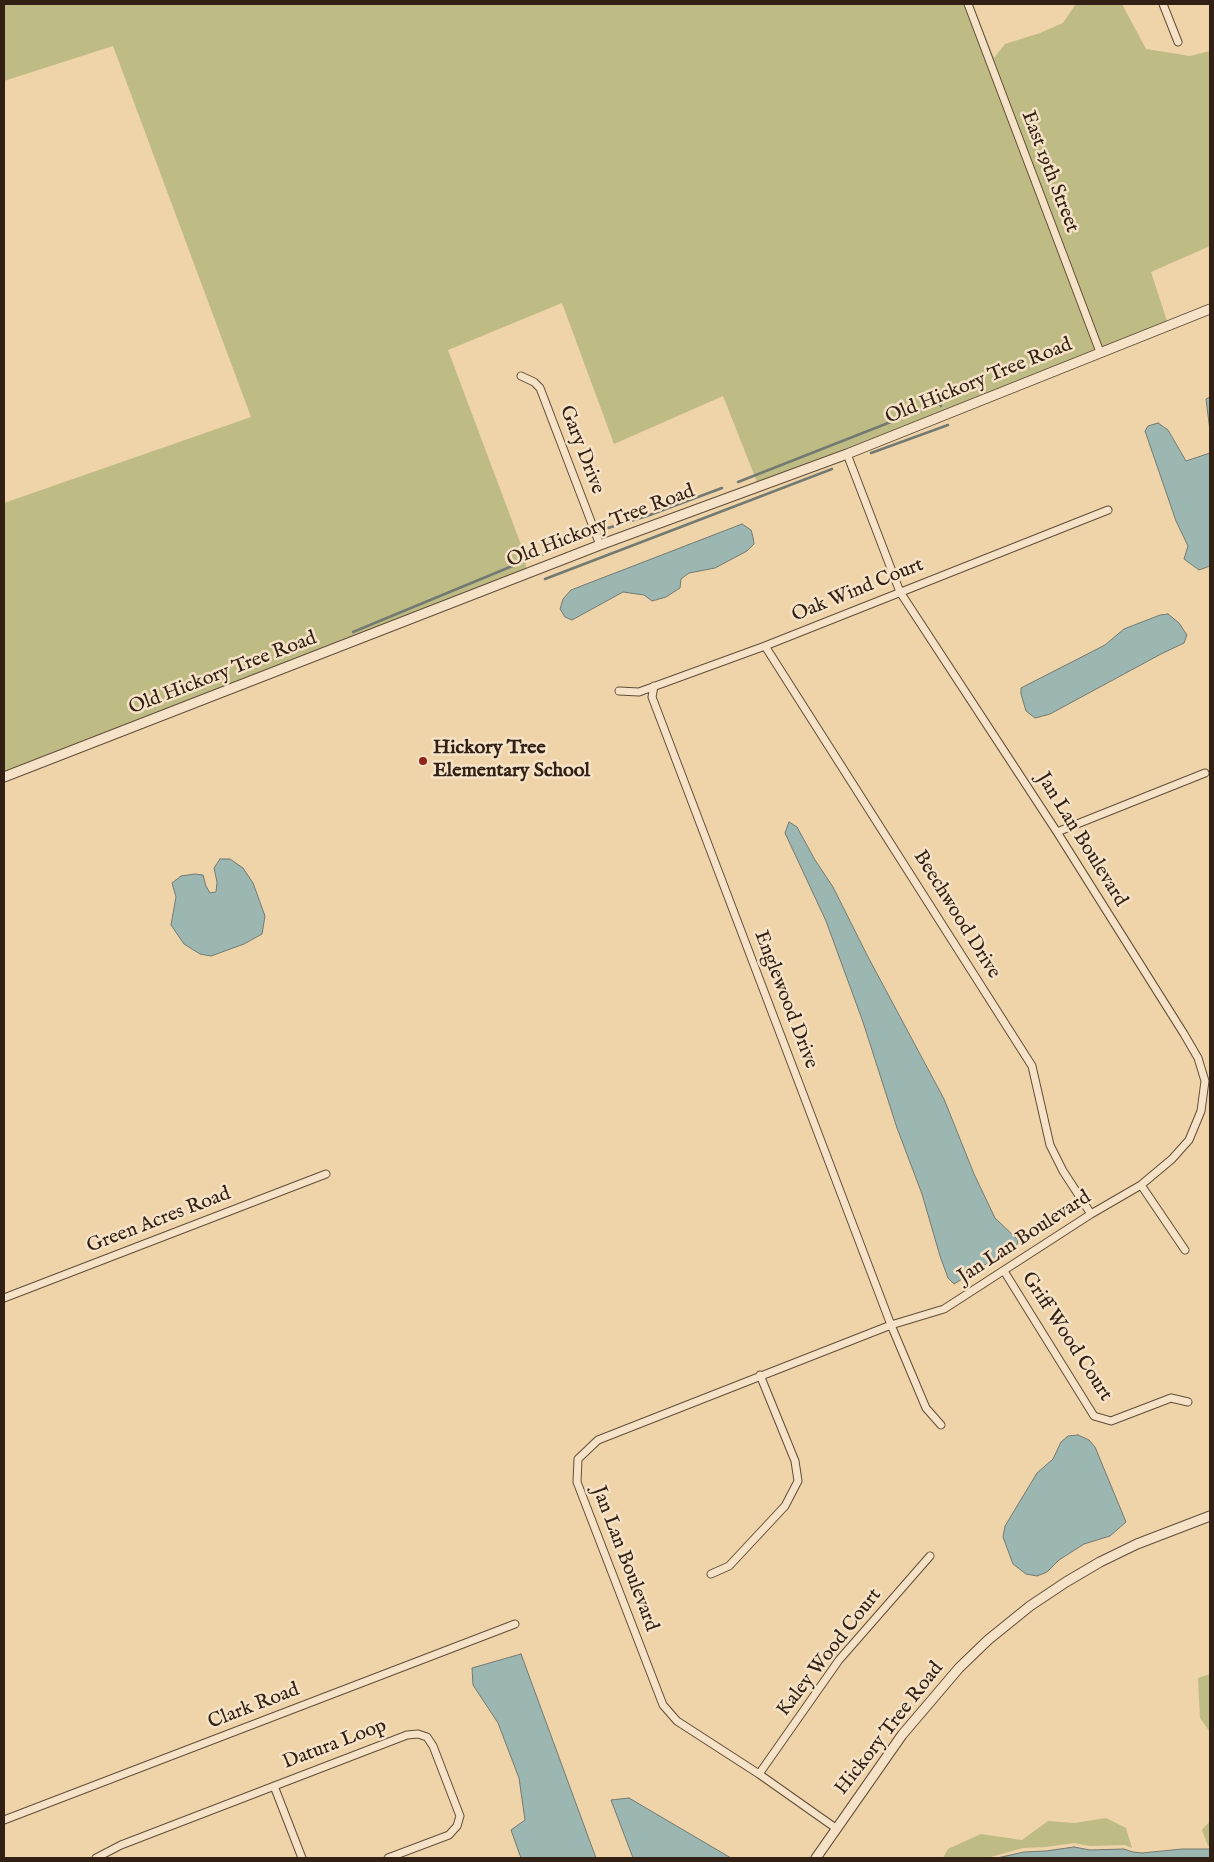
<!DOCTYPE html>
<html>
<head>
<meta charset="utf-8">
<style>
	body { margin:0 }
	#map { position:relative; width:1214px; height:1862px; overflow:hidden; background:#efd3a9; font-family:"IM FELL English",serif }
	canvas { display:block }
	.frame { position:absolute; inset:0; border:5px solid #322014; pointer-events:none }
</style>
</head>
<body>
<div id="map">
<canvas width="1214" height="1862"></canvas>
<div class="frame"></div>
</div>
<script>
const c = document.querySelector('canvas').getContext('2d');
c.lineJoin = 'round';
function paint(path, color) {
  c.fillStyle = color;
  c.fill(path, 'evenodd');
}
function shape(rows) {
  const path = new Path2D();
  for (const r of rows) {
    path.moveTo(r[0], r[1]);
    for (let i = 2; i < r.length; i += 2) path.lineTo(r[i], r[i + 1]);
  }
  return path;
}
function trace(path, color, width, dash) {
  c.strokeStyle = color;
  c.lineWidth = width;
  c.lineCap = dash ? 'butt' : 'round';
  c.setLineDash(dash || []);
  c.stroke(path);
}
function drawText(font, color, halo, rows, align = 'center') {
  c.font = font + ' "IM FELL English",serif';
  c.lineWidth = 5;
  c.setLineDash([]);
  c.textBaseline = 'middle';
  c.strokeStyle = halo;
  c.fillStyle = color;
  for (const [text, x, y, turn = 0] of rows) {
    c.save();
    c.translate(x, y);
    c.rotate((+turn || 0) * Math.PI / 180);
    c.textAlign = isNaN(turn) ? turn : align;
    if (halo) c.strokeText(text, 0, 0);
    c.fillText(text, 0, 0);
    c.restore();
  }
}
const green = shape([
	[4,4,973,4,994,58,1005,44,1040,33,1063,23,1076,4,1122,4,1146,49,1190,56,1210,51,1210,246,1151,272,1167,321,846,450,757,482,723,396,614,444,562,303,448,350,526,558,526,569,4,773,4,503,251,417,113,46,4,81],
	[1210,1674,1210,1732,1200,1718,1198,1678],
	[1106,1818,1126,1828,1132,1848,1125,1845,1090,1846,1074,1843,1046,1847,1023,1848,987,1858,943,1858,948,1849,981,1834,1022,1840,1048,1821,1074,1823],
	[1210,1821,1210,1846,1208,1846,1202,1830]
]);
const water = shape([
	[1210,397,1210,431,1206,399,1210,397],
	[1158,423,1168,430,1186,461,1210,453,1210,566,1199,570,1184,559,1188,546,1176,521,1145,431,1148,426,1158,423],
	[742,524,751,530,753,537,754,544,747,551,715,568,689,573,681,579,680,588,666,597,652,601,644,595,623,592,572,620,565,617,560,609,563,599,571,590,742,524],
	[1168,614,1179,623,1187,635,1184,643,1161,654,1050,714,1035,718,1026,711,1021,694,1021,688,1105,645,1124,629,1160,615,1168,614],
	[789,822,797,827,815,860,833,887,867,955,944,1099,974,1174,995,1218,1018,1240,1017,1245,954,1284,948,1278,940,1256,922,1194,897,1128,863,1022,826,921,785,833,789,822],
	[220,859,230,859,243,868,253,883,265,916,262,934,244,944,211,956,200,954,184,944,171,925,176,897,172,883,181,876,195,874,203,875,206,886,210,893,216,892,217,882,214,868,220,859],
	[1078,1435,1089,1440,1095,1447,1126,1522,1110,1536,1084,1544,1059,1560,1047,1572,1037,1576,1026,1574,1013,1564,1003,1537,1005,1526,1037,1473,1053,1459,1061,1442,1068,1436,1078,1435],
	[521,1654,596,1858,521,1858,511,1830,525,1820,519,1778,498,1723,473,1685,472,1668,521,1654],
	[629,1798,731,1858,633,1858,611,1800,629,1798],
	[1074,1847,1090,1850,1124,1849,1133,1852,1142,1853,1182,1849,1210,1849,1210,1858,997,1858,1024,1852,1046,1851,1074,1847]
]);
const stream = shape([
	[871,453,948,425],
	[738,482,939,403,941,406],
	[608,528,647,516,722,488],
	[534,558,580,538],
	[545,579,832,469],
	[353,632,522,562]
]);
const minor = shape([
	[968,4,1100,352],
	[1163,4,1178,42],
	[521,376,534,382,540,388,600,545],
	[765,646,1032,1066,1050,1145,1063,1171,1091,1214],
	[654,686,652,697,891,1325,926,1408,941,1425],
	[619,691,639,692,765,646,1108,510],
	[1057,832,1205,773],
	[1141,1185,1185,1250],
	[1004,1271,1094,1416,1111,1421,1171,1398,1188,1402],
	[4,1298,326,1174],
	[711,1574,729,1566,785,1506,798,1481,795,1461,760,1375],
	[759,1774,839,1660,930,1556],
	[274,1786,302,1858],
	[4,1820,515,1624],
	[837,1829,759,1774,677,1721,663,1705,577,1482,578,1459,598,1440,891,1325,944,1309,1091,1214,1141,1185,1172,1159,1189,1140,1201,1111,1205,1081,1198,1058,1184,1034,1057,832,900,592,847,454],
	[96,1858,121,1845,407,1735,418,1734,427,1737,433,1746,460,1816,457,1826,449,1835,388,1858]
]);
const tertiary = shape([
	[4,777,600,545,847,454,1210,309],
	[816,1858,902,1735,959,1668,988,1640,1030,1606,1066,1582,1100,1562,1137,1544,1210,1516]
]);
const markers = [
	[423,761,5,"#8f2418"]
];
const streetNames = [
	["East 19th Street",1049,172,69],
	["Old Hickory Tree Road",979,382,-22],
	["Gary Drive",581,450,69],
	["Old Hickory Tree Road",601,527,-21],
	["Oak Wind Court",858,591,-22],
	["Old Hickory Tree Road",223,674,-21],
	["Jan Lan Boulevard",1081,840,58],
	["Beechwood Drive",956,915,58],
	["Englewood Drive",785,1000,69],
	["Green Acres Road",159,1221,-21],
	["Jan Lan Boulevard",1025,1238,-33],
	["Griff Wood Court",1066,1337,57],
	["Jan Lan Boulevard",624,1559,69],
	["Kaley Wood Court",830,1653,-52],
	["Clark Road",254,1707,-21],
	["Hickory Tree Road",890,1729,-52],
	["Datura Loop",335,1745,-21]
];
const poiNames = [
	["Hickory Tree",433,749],
	["Elementary School",433,772]
];
paint(green, '#bfbb84');
paint(water, '#9cb6b1');
trace(water, '#727a72', 1);
trace(stream, '#727a72', 2.5);
trace(minor, '#614d39', 9);
trace(tertiary, '#614d39', 11);
trace(minor, '#f5e2c7', 7);
trace(tertiary, '#f5e2c7', 9);
for (const [x, y, r, color] of markers) {
  const dot = new Path2D();
  dot.arc(x, y, r, 0, 2 * Math.PI);
  c.fillStyle = color;
  c.fill(dot);
  trace(dot, '#f5e2c7', 2);
}
drawText('20px', '#322014', '#f5e2c7', streetNames);
drawText('bold 20px', '#322014', '#f5e2c7', poiNames, 'left');
</script>
</body>
</html>
